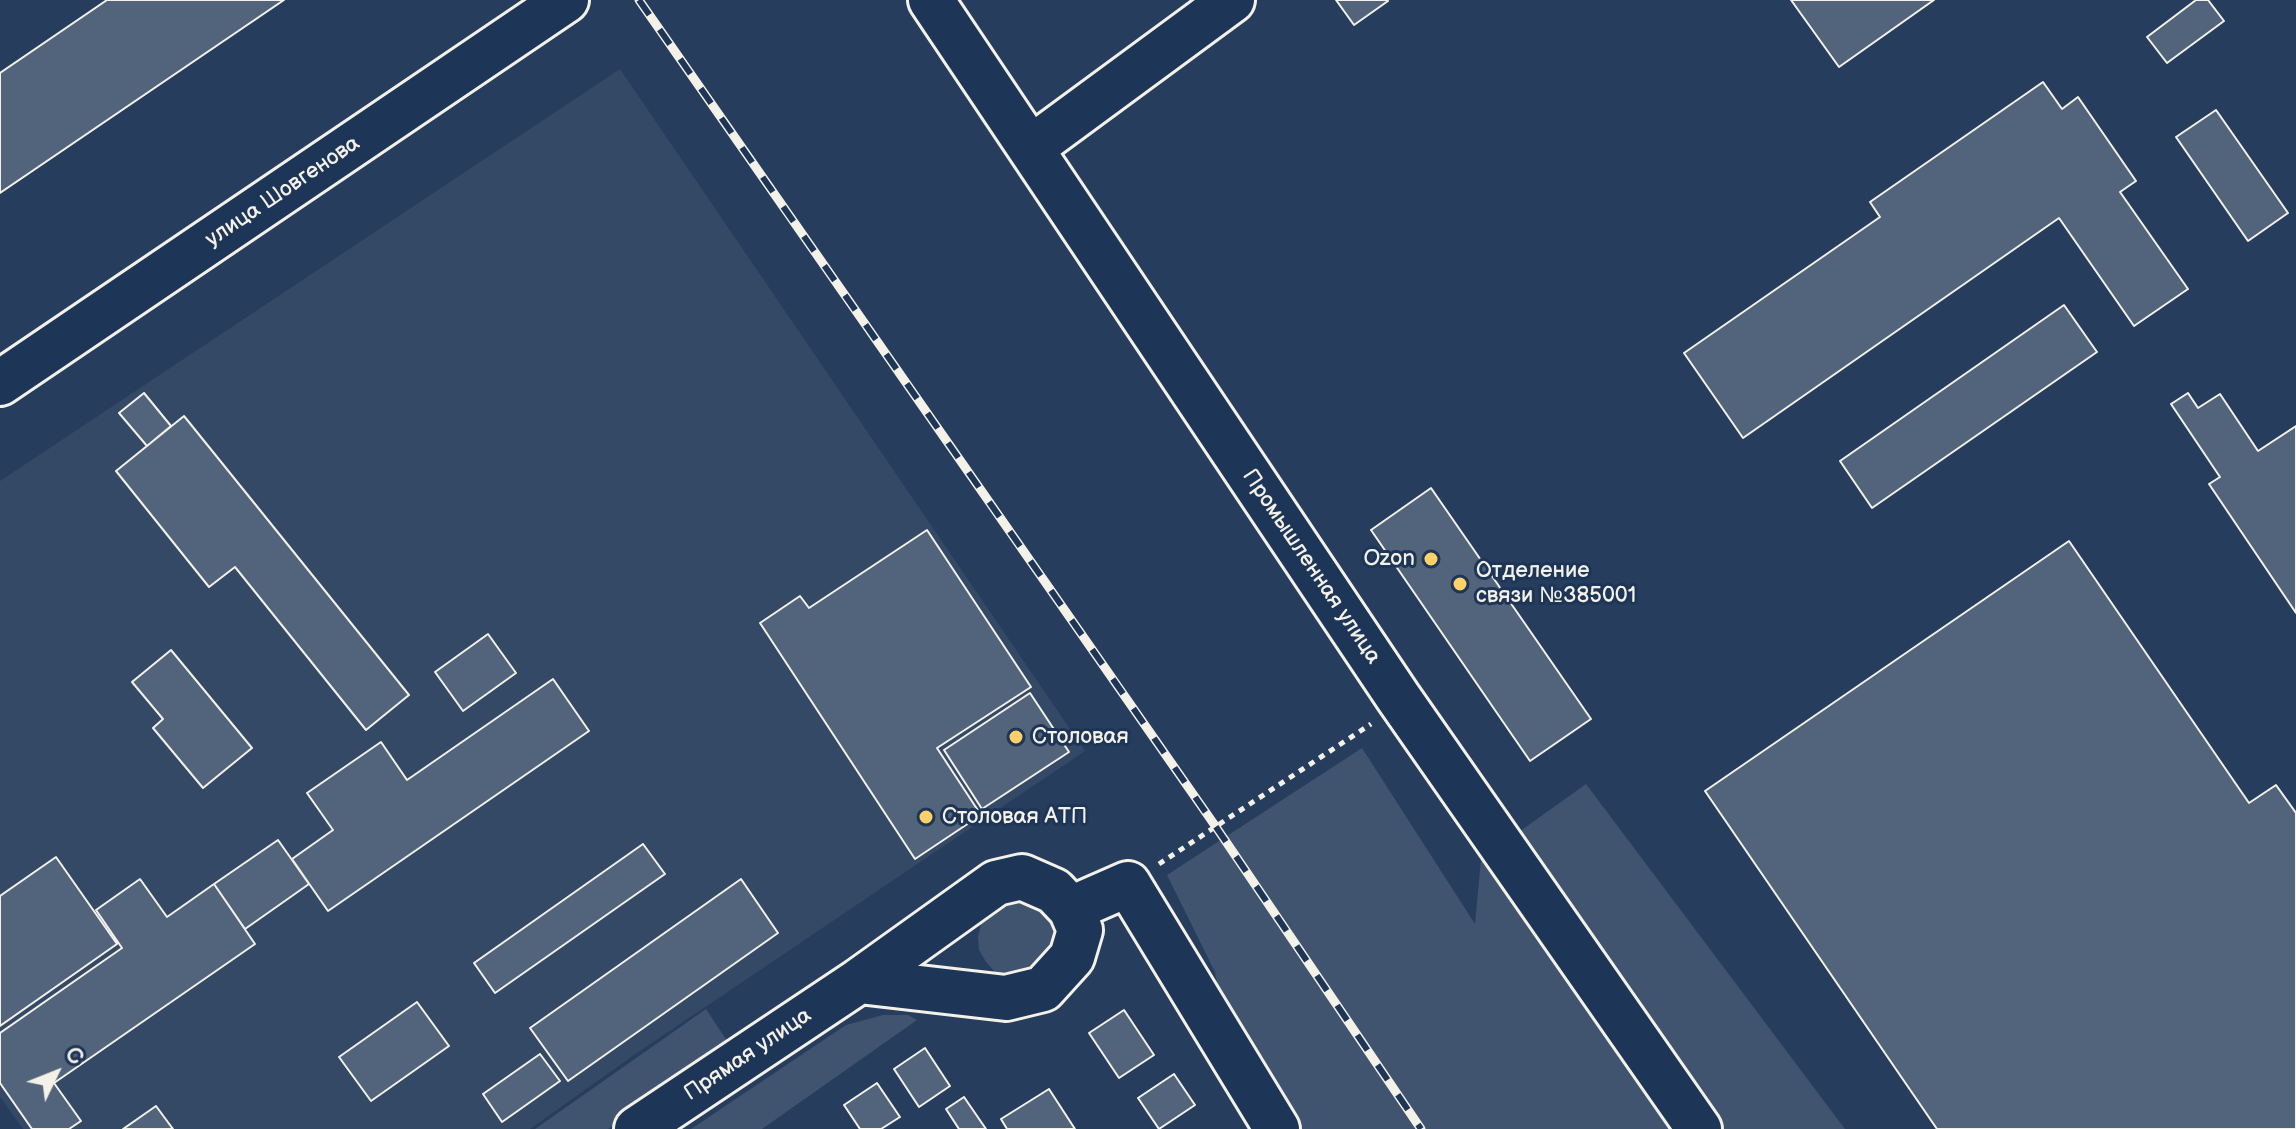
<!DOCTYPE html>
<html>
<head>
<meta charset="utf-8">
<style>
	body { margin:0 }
	#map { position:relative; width:2296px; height:1129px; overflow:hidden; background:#263d5d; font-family:"Balsamiq Sans",sans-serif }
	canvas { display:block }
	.north { position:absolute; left:16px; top:1033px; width:80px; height:80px; -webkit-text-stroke:6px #1d3557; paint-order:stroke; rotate:47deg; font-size:22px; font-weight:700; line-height:32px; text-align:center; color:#f4f1e8 }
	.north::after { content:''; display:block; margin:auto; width:28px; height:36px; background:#f4f1e8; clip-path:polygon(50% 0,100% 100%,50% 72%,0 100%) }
</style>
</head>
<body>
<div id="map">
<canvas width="2296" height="1129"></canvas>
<div class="north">С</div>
</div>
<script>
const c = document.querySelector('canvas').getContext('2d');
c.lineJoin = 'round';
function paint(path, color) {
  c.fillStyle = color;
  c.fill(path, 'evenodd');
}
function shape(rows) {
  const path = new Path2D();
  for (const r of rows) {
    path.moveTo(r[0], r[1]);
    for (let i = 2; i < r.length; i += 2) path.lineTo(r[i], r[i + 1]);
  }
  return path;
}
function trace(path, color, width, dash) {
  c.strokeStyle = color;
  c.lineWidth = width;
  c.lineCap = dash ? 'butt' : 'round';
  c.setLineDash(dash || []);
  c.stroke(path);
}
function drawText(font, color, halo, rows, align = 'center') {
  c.font = font + ' "Balsamiq Sans",sans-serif';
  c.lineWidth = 6;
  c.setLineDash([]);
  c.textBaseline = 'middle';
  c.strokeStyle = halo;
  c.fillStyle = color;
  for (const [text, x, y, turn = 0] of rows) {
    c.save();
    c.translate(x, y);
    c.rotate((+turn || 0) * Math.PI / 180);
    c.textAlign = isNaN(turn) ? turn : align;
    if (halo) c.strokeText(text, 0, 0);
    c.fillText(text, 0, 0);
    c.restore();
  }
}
const built = shape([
	[620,69,1085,751,634,1055,530,1129,23,1129,0,1097,0,481]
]);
const green = shape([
	[1362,748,1475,924,1481,859,1586,784,1845,1129,1292,1129,1224,1018,1215,972,1167,875],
	[1012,901,1026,902,1038,907,1048,916,1054,929,1055,942,1045,966,1007,977,995,972,986,962,979,950,978,937,981,924,989,913,1000,905],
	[706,1009,731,1047,608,1129,535,1129],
	[883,1015,908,1015,917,1020,762,1129,691,1129,846,1025]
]);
const building = shape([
	[107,0,284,0,0,193,0,73,107,0],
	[1336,0,1387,0,1388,1,1354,25,1336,0],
	[1791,0,1934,0,1839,67,1791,0],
	[2196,0,2208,0,2224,21,2167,63,2147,37,2196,0],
	[2043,82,2062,109,2078,97,2136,181,2120,192,2188,289,2134,326,2059,218,1743,438,1684,353,1880,217,1870,202,2043,82],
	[2216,110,2288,213,2248,241,2176,137,2216,110],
	[2064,305,2097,352,1872,508,1840,461,2064,305],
	[144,393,171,426,147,446,119,413,144,393],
	[2188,393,2198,408,2220,394,2258,451,2296,426,2296,613,2209,484,2220,477,2171,404,2188,393],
	[184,416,409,695,366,730,235,567,209,587,116,471,184,416],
	[1431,488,1591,719,1530,761,1371,530,1431,488],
	[927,530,1031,687,937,748,981,815,915,859,760,623,800,596,809,608,927,530],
	[2069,541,2249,803,2276,785,2296,813,2296,1129,1937,1129,1705,791,2069,541],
	[488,634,516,673,463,711,435,672,488,634],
	[171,650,252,748,203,788,153,728,163,719,132,682,171,650],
	[553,679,589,731,328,911,292,859,333,830,307,793,381,742,407,780,553,679],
	[1030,693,1069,752,982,809,944,750,1030,693],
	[278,840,309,884,245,929,214,884,278,840],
	[643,844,665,874,495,993,474,963,643,844],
	[56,857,117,944,0,1026,0,896,56,857],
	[140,879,167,917,214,884,255,944,54,1083,81,1121,69,1129,32,1129,0,1083,0,1033,122,948,96,910,140,879],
	[741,879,778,933,568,1081,530,1028,741,879],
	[417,1002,449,1046,371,1101,339,1057,417,1002],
	[1124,1010,1154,1055,1119,1078,1089,1033,1124,1010],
	[925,1048,950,1086,919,1107,894,1069,925,1048],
	[540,1054,560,1081,502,1122,483,1094,540,1054],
	[1174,1074,1195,1105,1159,1129,1138,1098,1174,1074],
	[877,1083,900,1117,881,1129,860,1129,844,1105,877,1083],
	[1049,1089,1075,1129,1007,1129,1001,1119,1049,1089],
	[964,1097,986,1129,959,1129,946,1109,964,1097],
	[156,1106,173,1129,123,1129,156,1106]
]);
const path = shape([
	[1159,864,1371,724]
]);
const minor = shape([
	[931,0,1398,697,1699,1129],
	[1031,148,1232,0],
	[0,383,566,0],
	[1071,909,1128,884,1277,1129],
	[637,1129,859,981,996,883,1022,877,1054,891,1071,909,1080,930,1072,957,1043,989,1006,998,859,981]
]);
const rail = shape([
	[639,0,1216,827,1421,1129]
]);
const markers = [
	[1431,559,8,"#ffd166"],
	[1460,584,8,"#ffd166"],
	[1016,737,8,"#ffd166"],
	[926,817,8,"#ffd166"]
];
const streetNames = [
	["улица Шовгенова",283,192,-34],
	["Промышленная улица",1311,567,56],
	["Прямая улица",748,1055,-34]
];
const poiNames = [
	["Ozon",1415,559,"right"],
	["Отделение",1476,571],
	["связи №385001",1476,596],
	["Столовая",1032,737],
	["Столовая АТП",942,817]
];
paint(built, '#334966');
paint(green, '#40546f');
paint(building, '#52647b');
trace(building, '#f4f1e8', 2);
trace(minor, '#f4f1e8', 50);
trace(path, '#f4f1e8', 5, [6, 6]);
trace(minor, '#1d3557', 44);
trace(rail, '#f4f1e8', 9);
trace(rail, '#1d3557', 6, [18]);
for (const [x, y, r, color] of markers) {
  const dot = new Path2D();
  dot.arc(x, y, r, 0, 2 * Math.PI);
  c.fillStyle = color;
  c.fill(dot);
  trace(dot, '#1d3557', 3);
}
drawText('22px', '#f4f1e8', '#1d3557', streetNames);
drawText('22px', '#f4f1e8', '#1d3557', poiNames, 'left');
</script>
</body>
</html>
